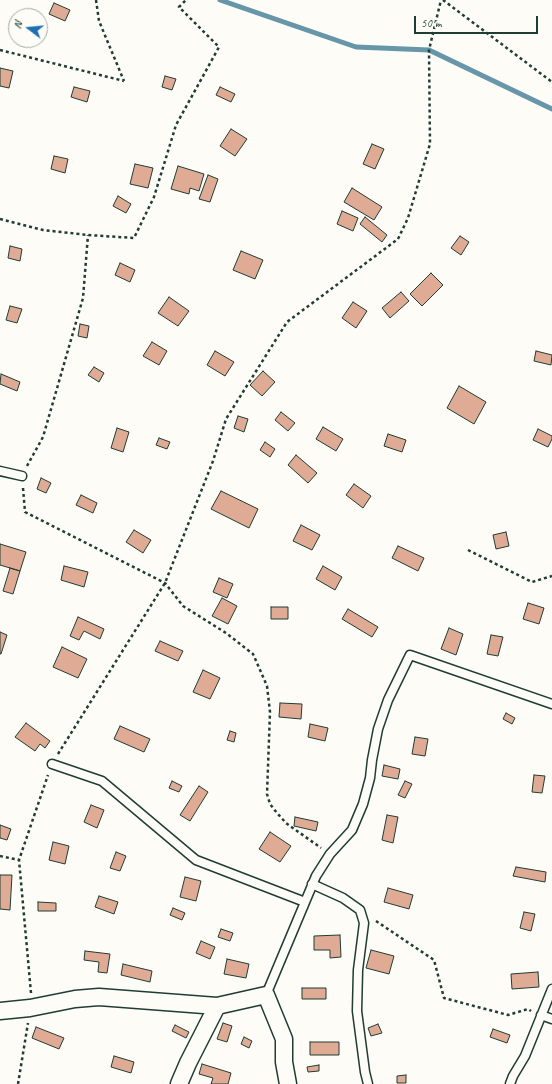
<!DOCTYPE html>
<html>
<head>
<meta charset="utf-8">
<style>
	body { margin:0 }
	#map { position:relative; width:552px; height:1084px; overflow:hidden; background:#fdfcf7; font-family:Caveat,sans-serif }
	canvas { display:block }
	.north { position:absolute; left:8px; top:8px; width:40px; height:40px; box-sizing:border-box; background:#fdfcf7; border:1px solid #a4b0a9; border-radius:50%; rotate:286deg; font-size:11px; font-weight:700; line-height:16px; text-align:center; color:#1f3d34 }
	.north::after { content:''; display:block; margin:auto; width:14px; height:18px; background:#1f6fb2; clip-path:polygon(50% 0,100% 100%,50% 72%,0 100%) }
	.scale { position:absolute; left:414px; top:16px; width:124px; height:18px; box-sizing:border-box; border:2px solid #1f3d34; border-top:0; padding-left:5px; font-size:12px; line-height:14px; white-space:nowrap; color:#1f3d34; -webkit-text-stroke:3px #fdfcf7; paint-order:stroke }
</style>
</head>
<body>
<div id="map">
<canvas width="552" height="1084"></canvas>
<div class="north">N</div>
<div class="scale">50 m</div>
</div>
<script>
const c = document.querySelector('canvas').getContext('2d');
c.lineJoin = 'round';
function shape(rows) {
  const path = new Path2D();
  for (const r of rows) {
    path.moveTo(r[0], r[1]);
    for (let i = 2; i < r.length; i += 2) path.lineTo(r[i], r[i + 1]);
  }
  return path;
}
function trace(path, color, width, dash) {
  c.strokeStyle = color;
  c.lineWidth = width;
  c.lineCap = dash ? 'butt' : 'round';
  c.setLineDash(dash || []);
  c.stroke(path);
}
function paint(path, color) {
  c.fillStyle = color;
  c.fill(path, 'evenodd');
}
const stream = shape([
	[220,0,356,47,429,50,552,109]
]);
const building = shape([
	[54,3,70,10,65,21,49,14,54,3],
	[0,68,13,71,9,88,0,86,0,68],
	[165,76,176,79,172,90,162,87,165,76],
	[74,87,90,91,87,102,71,97,74,87],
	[220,87,235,94,231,102,216,95,220,87],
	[231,129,247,139,235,156,220,146,231,129],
	[372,144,384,149,375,169,363,164,372,144],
	[54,156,68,159,65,173,51,169,54,156],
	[135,164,153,168,148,188,130,184,135,164],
	[178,166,204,174,199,191,190,188,189,194,171,189,178,166],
	[208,175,218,179,210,202,199,199,208,175],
	[352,188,382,207,374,220,344,202,352,188],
	[118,196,131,204,126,213,113,206,118,196],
	[342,211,358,218,353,231,337,224,342,211],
	[365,217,387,235,382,242,360,224,365,217],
	[460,236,469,242,461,255,451,248,460,236],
	[10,246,22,249,20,261,8,258,10,246],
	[241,251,263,260,255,279,233,270,241,251],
	[120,263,135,270,130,282,115,275,120,263],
	[431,273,443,285,422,306,410,294,431,273],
	[401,292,409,301,390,318,382,308,401,292],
	[169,297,189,311,178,326,158,313,169,297],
	[353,302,367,311,356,328,342,318,353,302],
	[10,306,22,309,17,323,6,320,10,306],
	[80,324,89,326,87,338,78,336,80,324],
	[152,342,167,351,159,365,143,356,152,342],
	[215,351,234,362,225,376,207,365,215,351],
	[536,351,552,355,551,365,534,361,536,351],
	[94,367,104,373,99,382,88,375,94,367],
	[263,371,275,382,262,396,250,385,263,371],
	[1,374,20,382,17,391,0,384,1,374],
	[459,386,486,402,474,424,447,408,459,386],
	[281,412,295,423,288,431,275,420,281,412],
	[238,416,248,419,244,432,234,428,238,416],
	[323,427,343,439,336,451,316,439,323,427],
	[117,428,129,432,123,452,111,448,117,428],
	[538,429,552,436,552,439,548,447,533,440,538,429],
	[388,434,406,440,402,452,384,446,388,434],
	[159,438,170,442,167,449,156,445,159,438],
	[265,442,275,449,270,457,260,450,265,442],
	[296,455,317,473,308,483,288,465,296,455],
	[41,478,51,483,46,493,37,489,41,478],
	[354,484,371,496,363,508,346,495,354,484],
	[221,491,258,509,249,528,211,509,221,491],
	[81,495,97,503,93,513,76,505,81,495],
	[301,525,320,535,312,550,293,541,301,525],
	[134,530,151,540,143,553,126,542,134,530],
	[506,532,509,546,496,549,493,535,506,532],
	[0,544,26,552,20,571,0,565,0,544],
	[398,546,424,558,418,571,392,558,398,546],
	[64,566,88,572,84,587,61,580,64,566],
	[323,566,342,577,335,590,316,579,323,566],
	[10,568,20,571,13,594,3,591,10,568],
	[219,578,233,584,227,598,213,592,219,578],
	[222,598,237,606,228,624,212,616,222,598],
	[528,603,544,608,539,624,523,619,528,603],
	[271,607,288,607,288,619,271,619,271,607],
	[348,609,378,627,372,637,342,619,348,609],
	[78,617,104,629,100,639,84,631,79,640,70,636,78,617],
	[449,628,463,634,456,655,441,649,449,628],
	[0,632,7,635,1,654,0,654,0,632],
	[491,635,503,637,498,656,487,654,491,635],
	[160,641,183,651,178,661,155,651,160,641],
	[62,647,87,659,78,678,53,667,62,647],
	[203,670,220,678,210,699,193,692,203,670],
	[280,703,302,704,301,719,279,717,280,703],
	[506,713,515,718,512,724,503,719,506,713],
	[26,723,50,741,45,748,40,744,35,751,15,737,26,723],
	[310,724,328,728,325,741,308,737,310,724],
	[120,726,150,739,144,752,114,739,120,726],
	[230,731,236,733,234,742,227,740,230,731],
	[415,737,428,739,425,756,412,754,415,737],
	[384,765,400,769,398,779,382,776,384,765],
	[534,775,545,776,542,793,532,792,534,775],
	[172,781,182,786,179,792,169,788,172,781],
	[405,781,412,784,405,798,398,795,405,781],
	[199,786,208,792,190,821,180,815,199,786],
	[91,805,104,810,97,828,84,822,91,805],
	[387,815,398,817,393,843,382,840,387,815],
	[295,817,318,822,316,831,294,826,295,817],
	[0,825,11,829,7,840,0,838,0,825],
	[270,832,291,846,280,862,259,849,270,832],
	[53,842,69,846,65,864,49,860,53,842],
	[116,852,126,856,120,871,110,868,116,852],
	[516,867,546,872,545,882,513,876,516,867],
	[0,875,12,875,10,910,0,909,0,875],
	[185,877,201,881,196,901,180,897,185,877],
	[388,888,413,895,409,909,384,902,388,888],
	[99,896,118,902,114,914,95,907,99,896],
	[38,902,56,903,56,911,38,911,38,902],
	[173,908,185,913,182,920,170,915,173,908],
	[524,912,535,914,531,931,520,928,524,912],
	[221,929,233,933,230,941,218,937,221,929],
	[340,935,341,957,330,958,330,950,314,950,314,936,340,935],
	[201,941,215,947,210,959,196,953,201,941],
	[371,950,394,956,389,974,366,968,371,950],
	[85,951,110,954,107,973,98,972,99,962,84,960,85,951],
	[227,959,249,964,246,978,224,974,227,959],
	[123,964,152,971,150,982,121,975,123,964],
	[538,972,539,987,512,989,511,974,538,972],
	[302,988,326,988,326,999,302,999,302,988],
	[223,1023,232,1026,227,1042,217,1039,223,1023],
	[378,1024,382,1033,371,1036,368,1028,378,1024],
	[175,1025,189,1032,186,1038,172,1031,175,1025],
	[36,1027,64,1038,59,1049,32,1038,36,1027],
	[493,1029,510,1035,507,1043,490,1037,493,1029],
	[244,1037,252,1041,249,1048,241,1044,244,1037],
	[310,1042,339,1042,339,1055,310,1055,310,1042],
	[114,1056,134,1062,131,1073,111,1067,114,1056],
	[202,1064,231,1073,228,1084,211,1084,213,1078,199,1074,202,1064],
	[319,1065,319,1071,308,1072,307,1067,319,1065],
	[406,1075,406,1083,397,1083,397,1076,406,1075]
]);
const path = shape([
	[96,0,99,21,124,81],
	[443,0,552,82],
	[0,50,124,81],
	[0,219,43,230,88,235,134,238,154,197,176,125,219,47,179,7,186,0],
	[27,466,43,437,83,298,88,235],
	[23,488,25,512,165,583,183,606,226,633,253,654,267,686,270,712,267,794,270,804,277,813,286,823,321,848],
	[468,550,532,582,552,576],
	[58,754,165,583,213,461,226,419,287,322,398,239,408,218,430,144,429,50,441,0],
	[0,856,19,860],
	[376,921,434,960,444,998,508,1015,528,1009,531,1011],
	[31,993,19,860,48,775],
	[18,1084,28,1023]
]);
const service = shape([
	[0,471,22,476],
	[52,764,102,781,196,860,305,902],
	[312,884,343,898,360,910,364,923,358,970,357,1011,365,1072,368,1084],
	[266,995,316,876,330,854,352,830,363,804,370,778,372,760,378,729,388,700,410,655,552,704],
	[541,1015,552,1019],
	[510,1084,513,1076,525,1056,552,989]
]);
const minor = shape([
	[0,1011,30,1008,75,999,99,997,217,1006,266,995,284,1039,284,1062,288,1084],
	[179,1084,188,1063,217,1006]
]);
trace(stream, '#6696a8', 5);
paint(building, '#e0ab95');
trace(building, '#1f3d34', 1);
trace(service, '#1f3d34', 11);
trace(minor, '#1f3d34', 19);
trace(path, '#1f3d34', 2.5, [3, 3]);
trace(service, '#fdfcf7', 8);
trace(minor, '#fdfcf7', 16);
</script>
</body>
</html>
